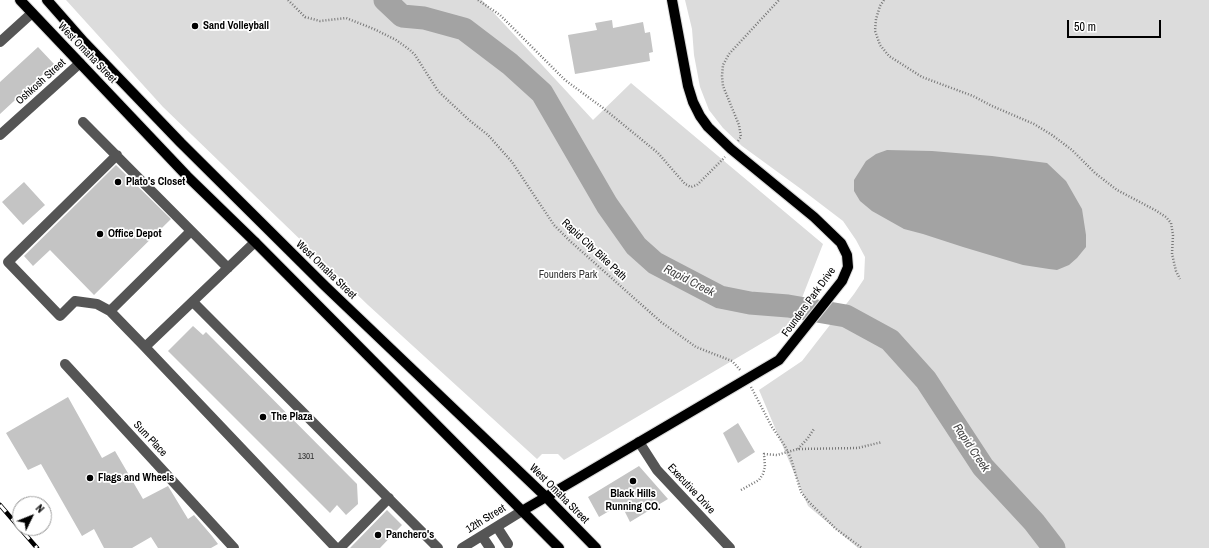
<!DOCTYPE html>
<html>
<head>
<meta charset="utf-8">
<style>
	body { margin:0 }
	#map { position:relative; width:1209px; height:548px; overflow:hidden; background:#fff; font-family:"Archivo Narrow",sans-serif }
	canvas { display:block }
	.north { position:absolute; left:12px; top:496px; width:40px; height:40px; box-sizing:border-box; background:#fff; border:1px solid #999; border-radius:50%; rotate:47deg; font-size:11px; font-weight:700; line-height:16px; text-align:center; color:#000 }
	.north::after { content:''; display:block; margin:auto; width:14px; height:18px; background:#000; clip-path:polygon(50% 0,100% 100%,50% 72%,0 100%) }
	.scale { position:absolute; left:1067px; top:20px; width:94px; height:18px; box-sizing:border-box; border:2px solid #000; border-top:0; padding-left:5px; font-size:12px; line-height:14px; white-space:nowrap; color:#000; -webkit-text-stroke:3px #fff; paint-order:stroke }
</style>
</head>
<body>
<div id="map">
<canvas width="1209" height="548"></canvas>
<div class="north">N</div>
<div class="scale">50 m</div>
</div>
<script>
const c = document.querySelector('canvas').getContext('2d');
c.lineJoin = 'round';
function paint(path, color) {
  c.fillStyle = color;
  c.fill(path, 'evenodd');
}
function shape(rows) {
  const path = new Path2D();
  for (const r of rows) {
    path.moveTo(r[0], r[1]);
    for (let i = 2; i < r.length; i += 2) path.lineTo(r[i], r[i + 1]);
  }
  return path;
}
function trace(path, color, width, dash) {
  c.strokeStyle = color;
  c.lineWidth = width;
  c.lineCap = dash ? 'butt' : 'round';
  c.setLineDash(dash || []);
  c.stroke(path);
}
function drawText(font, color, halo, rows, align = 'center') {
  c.font = font + ' "Archivo Narrow",sans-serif';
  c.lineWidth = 3.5;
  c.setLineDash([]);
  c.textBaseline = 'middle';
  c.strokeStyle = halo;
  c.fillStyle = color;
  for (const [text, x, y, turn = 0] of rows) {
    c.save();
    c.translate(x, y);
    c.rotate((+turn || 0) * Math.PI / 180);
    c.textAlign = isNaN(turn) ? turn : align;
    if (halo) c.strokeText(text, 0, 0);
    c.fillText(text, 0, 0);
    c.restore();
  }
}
const green = shape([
	[66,0,482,0,593,120,631,83,823,244,791,326,564,460,558,454,542,454,537,459,368,305,163,107],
	[685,0,1209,0,1209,548,858,548,808,506,759,390,802,361,854,294,864,279,865,257,856,240,843,221,801,189,742,146,723,128,709,110,700,87,694,55,692,29]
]);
const water = shape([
	[887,150,932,151,992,156,1047,163,1066,181,1082,209,1086,235,1086,247,1077,258,1069,265,1057,270,1049,269,1023,265,963,247,923,234,904,229,872,211,860,201,854,191,854,180,866,161,876,154]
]);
const river = shape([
	[385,0,402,16,424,18,464,29,510,64,542,93,607,205,636,246,655,263,720,297,750,303,788,306,846,316,890,340,926,380,983,467,1034,522,1054,548]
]);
const building = shape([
	[612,20,613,28,643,22,645,33,650,32,653,52,649,53,650,61,575,74,568,35,597,30,595,23],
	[38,47,54,64,0,114,0,82],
	[116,165,171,219,94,295,50,250,33,266,24,256],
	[24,182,45,205,23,225,2,202],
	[193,326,203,335,206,332,357,484,358,504,346,515,337,505,330,513,168,351],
	[68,397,102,458,115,451,143,499,168,486,188,519,194,515,212,536,218,544,211,548,158,548,151,537,132,548,104,548,94,529,82,536,41,464,28,470,6,433],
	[738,423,755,452,738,463,723,433],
	[639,466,668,499,630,522,621,504,599,517,588,497],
	[387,510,402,525,380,548,350,548]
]);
const path = shape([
	[288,0,305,17,320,21,346,18,374,29,396,40,410,50,415,55,438,91,469,120,488,135,512,162,554,225,571,242,661,322,696,347,732,361,741,371],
	[478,0,500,15,565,80,603,108,658,153,685,184,691,187,697,185,725,157],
	[884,0,880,6,876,19,875,31,880,45,889,56,922,77,973,96,992,106,1034,124,1052,135,1072,150,1095,173,1117,190,1155,210,1166,217,1171,223,1173,235,1172,254,1176,271,1180,279],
	[738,141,741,137,739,125,723,86,722,76,723,65,729,54,779,0],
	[751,387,772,427,785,446,791,459,801,492,808,501,836,529,862,548],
	[798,449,808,438,814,429],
	[741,490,759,480,763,474,765,467,764,454,777,455,798,449,858,448,882,442]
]);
const minor = shape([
	[0,42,32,13],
	[83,122,228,268],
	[0,135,80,63],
	[255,242,145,347,336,548],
	[193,302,438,548],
	[110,311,97,304,75,301,60,316,8,262,117,155],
	[145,347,110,311,191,231],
	[65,364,234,548],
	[639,442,657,470,730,548],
	[497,527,508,544],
	[482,536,490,548],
	[340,548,389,498],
	[462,548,522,511]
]);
const major = shape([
	[20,0,187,176,255,242,559,548],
	[47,0,84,42,181,143,325,286,546,497,596,548],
	[522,511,779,360,842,281,848,267,847,255,841,243,814,217,731,149,708,127,700,116,693,102,688,86,672,0]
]);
const rail = shape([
	[0,505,37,548]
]);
const markers = [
	[195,26,4,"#000"],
	[118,182,4,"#000"],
	[100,234,4,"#000"],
	[263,417,4,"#000"],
	[90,478,4,"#000"],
	[633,481,4,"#000"],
	[378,535,4,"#000"]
];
const numberNames = [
	["1301",306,457]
];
const poiNames = [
	["Sand Volleyball",203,26],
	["Plato's Closet",126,182],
	["Office Depot",108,234],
	["The Plaza",271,417],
	["Flags and Wheels",98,478],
	["Black Hills",633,494,"center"],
	["Running CO.",633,507,"center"],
	["Panchero's",386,535]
];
const streetNames = [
	["West Omaha Street",87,53,46],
	["Oshkosh Street",41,82,-42],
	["Rapid City Bike Path",594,250,43],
	["West Omaha Street",326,270,44],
	["Founders Park Drive",809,302,-54],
	["Sum Place",150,439,47],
	["Executive Drive",691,489,47],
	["West Omaha Street",559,494,45],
	["12th Street",486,519,-32]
];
const parkNames = [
	["Founders Park",568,275]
];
const waterNames = [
	["Rapid Creek",689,281,27],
	["Rapid Creek",971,448,56]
];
paint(green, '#dcdcdc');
paint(water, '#a3a3a3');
trace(river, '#a3a3a3', 23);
paint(building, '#c4c4c4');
trace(major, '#dbdbdb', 12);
trace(path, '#777', 2.5, [1, 2]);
trace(minor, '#555', 10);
trace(major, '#000', 10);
trace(rail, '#000', 4.5);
trace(rail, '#fff', 3, [9]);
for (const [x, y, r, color] of markers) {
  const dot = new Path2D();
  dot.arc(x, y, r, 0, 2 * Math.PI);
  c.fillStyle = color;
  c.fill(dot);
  trace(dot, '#fff', 1.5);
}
drawText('9px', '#313131', null, numberNames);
drawText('bold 11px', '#000', '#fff', poiNames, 'left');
drawText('11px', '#000', '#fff', streetNames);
drawText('11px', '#333', '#fff', parkNames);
drawText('italic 12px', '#444', '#fff', waterNames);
</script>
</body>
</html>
